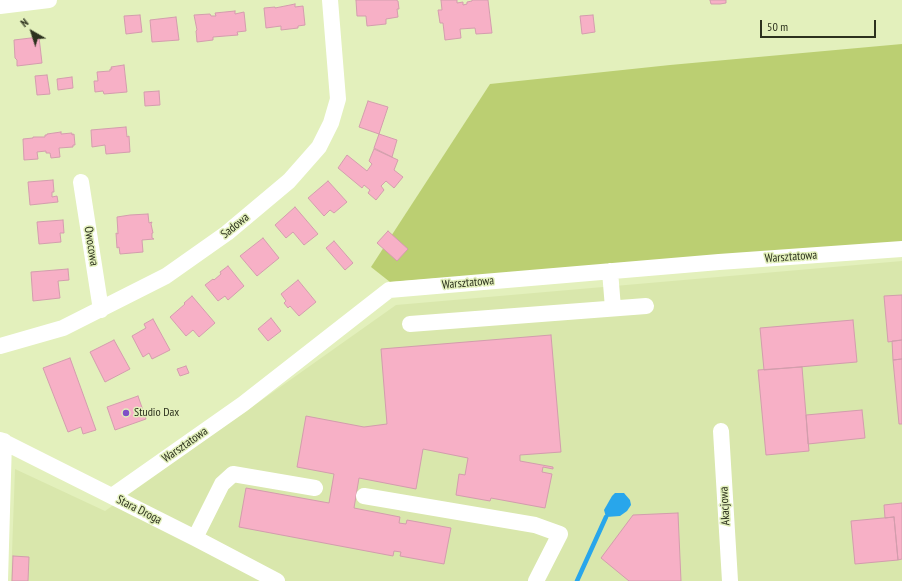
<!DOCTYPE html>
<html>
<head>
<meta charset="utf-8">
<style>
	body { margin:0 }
	#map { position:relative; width:902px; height:581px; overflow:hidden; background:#e3f0bc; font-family:"PT Sans Narrow",sans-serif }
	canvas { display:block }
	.north { position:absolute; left:12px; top:12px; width:40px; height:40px; -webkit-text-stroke:3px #e3f0bc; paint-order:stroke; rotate:321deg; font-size:11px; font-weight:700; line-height:16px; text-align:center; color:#2c311d }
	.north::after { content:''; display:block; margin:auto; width:14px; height:18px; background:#2c311d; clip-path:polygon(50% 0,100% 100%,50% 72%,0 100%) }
	.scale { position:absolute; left:760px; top:20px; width:116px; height:18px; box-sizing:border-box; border:2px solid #2c311d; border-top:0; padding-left:5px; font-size:12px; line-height:14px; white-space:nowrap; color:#2c311d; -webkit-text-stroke:3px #e3f0bc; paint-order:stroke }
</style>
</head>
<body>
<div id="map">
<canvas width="902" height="581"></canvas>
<div class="north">N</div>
<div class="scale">50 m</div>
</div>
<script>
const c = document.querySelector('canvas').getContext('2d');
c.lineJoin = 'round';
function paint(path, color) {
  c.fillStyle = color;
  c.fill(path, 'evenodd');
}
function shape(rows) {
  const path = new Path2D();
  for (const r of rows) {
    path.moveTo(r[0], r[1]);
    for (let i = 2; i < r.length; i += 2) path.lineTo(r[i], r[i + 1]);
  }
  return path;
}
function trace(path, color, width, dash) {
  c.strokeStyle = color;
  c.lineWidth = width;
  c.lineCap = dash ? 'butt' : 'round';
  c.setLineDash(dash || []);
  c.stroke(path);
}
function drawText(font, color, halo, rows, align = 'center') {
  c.font = font + ' "PT Sans Narrow",sans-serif';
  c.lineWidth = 3;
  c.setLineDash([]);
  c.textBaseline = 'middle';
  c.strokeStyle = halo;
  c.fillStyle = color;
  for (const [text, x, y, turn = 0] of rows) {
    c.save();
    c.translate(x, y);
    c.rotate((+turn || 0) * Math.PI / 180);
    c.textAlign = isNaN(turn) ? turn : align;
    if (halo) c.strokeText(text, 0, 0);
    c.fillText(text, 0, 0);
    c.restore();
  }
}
const built = shape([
	[902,261,902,581,11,581,15,469,105,511,396,305]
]);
const green = shape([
	[902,44,902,243,390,282,371,267,490,84,670,65]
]);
const water = shape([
	[615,493,624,493,630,500,631,505,627,511,620,516,606,517,604,510,612,496]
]);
const stream = shape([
	[577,581,606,517]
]);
const building = shape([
	[356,0,396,0,398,1,399,9,397,9,398,17,386,19,386,24,367,26,366,16,357,16,356,0],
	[441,0,457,0,457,3,463,2,463,5,467,4,467,2,472,1,472,0,488,0,492,33,476,34,475,28,460,29,461,38,445,40,443,23,440,23,438,10,442,10,441,0],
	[710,0,726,0,726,3,720,4,711,4,710,0],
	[295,4,295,7,303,6,305,25,298,26,298,28,281,30,281,26,266,28,264,8,275,7,275,8,295,4],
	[235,11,235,14,244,12,246,31,237,32,238,35,213,37,213,40,197,42,196,31,197,30,194,15,210,14,211,16,216,16,215,13,235,11],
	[140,15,142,32,126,34,124,16,140,15],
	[593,15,595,32,582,34,580,16,593,15],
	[176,17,179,40,152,42,150,20,176,17],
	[39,37,42,63,17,66,17,60,15,58,14,40,39,37],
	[124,65,127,92,104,94,103,91,95,92,94,81,98,81,97,72,110,71,110,69,112,69,111,67,124,65],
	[47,75,50,94,37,95,35,76,47,75],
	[72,77,73,88,58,90,57,79,72,77],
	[159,91,160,105,145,106,144,92,159,91],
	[368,101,388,107,379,134,359,127,368,101],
	[126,127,127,137,129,136,130,152,106,154,105,145,92,147,91,130,126,127],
	[61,132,61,134,72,133,72,135,74,134,75,145,73,145,73,147,59,148,60,157,51,158,50,153,46,153,46,151,37,152,38,159,24,160,23,139,33,138,33,137,45,137,45,135,47,135,47,134,61,132],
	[379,134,397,140,392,157,374,148,379,134],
	[374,149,398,160,394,170,403,177,394,188,386,181,381,186,384,190,376,200,368,193,370,190,364,185,362,188,338,168,347,155,367,171,372,164,369,161,374,149],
	[53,180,54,192,52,192,52,197,57,196,58,202,30,205,28,182,53,180],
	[328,181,347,202,334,213,330,210,324,216,308,198,328,181],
	[295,207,318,234,304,245,293,232,286,238,275,225,295,207],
	[148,214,149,223,152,222,151,224,153,233,152,233,152,238,154,239,142,240,143,252,120,254,119,247,117,248,116,233,118,234,117,217,130,215,148,214],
	[63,220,64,233,60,233,61,242,39,244,37,222,63,220],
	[388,231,408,249,397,261,377,243,388,231],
	[263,238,279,258,257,276,240,256,263,238],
	[334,241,353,263,345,270,326,248,334,241],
	[228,266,244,286,228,300,225,296,218,301,205,285,213,279,214,280,221,274,220,272,228,266],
	[68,269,69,280,58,281,60,298,33,301,31,272,68,269],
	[298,280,316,302,299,316,290,306,288,308,284,303,286,301,281,294,298,280],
	[902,295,902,340,888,342,884,296,902,295],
	[192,296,215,323,199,337,193,330,186,336,170,317,185,304,184,303,192,296],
	[271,318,281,331,268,341,258,329,271,318],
	[153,319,170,350,152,359,149,353,143,357,132,336,146,328,144,324,153,319],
	[853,320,857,362,764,370,760,328,853,320],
	[551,335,561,452,520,455,520,461,553,467,553,469,543,467,542,472,552,474,545,508,491,498,490,501,456,495,459,474,465,475,468,458,423,449,416,489,359,478,354,508,400,517,399,523,406,524,407,520,451,528,444,564,400,556,401,552,394,551,393,556,239,527,246,488,329,503,334,474,297,467,306,416,364,427,387,424,381,349,551,335],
	[114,340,130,369,105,382,90,352,114,340],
	[902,340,902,359,893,360,892,341,902,340],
	[70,358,96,430,83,434,81,427,68,432,43,368,70,358],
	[902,359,902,424,899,424,893,360,902,359],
	[186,366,189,373,180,376,177,369,186,366],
	[802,367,809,451,766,455,758,370,802,367],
	[138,396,146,419,115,430,107,407,138,396],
	[862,410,865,438,808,444,806,415,862,410],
	[902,503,902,559,898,560,894,517,885,518,884,505,902,503],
	[678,513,681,581,629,581,601,558,633,515,678,513],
	[894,517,898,560,855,564,851,521,894,517],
	[13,556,29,557,28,581,12,581,13,556]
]);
const minor = shape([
	[0,6,49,0],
	[81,182,101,310],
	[610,271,613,308],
	[410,324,646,306],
	[0,346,63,328,166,276,227,233,289,181,319,147,331,123,338,99,330,0],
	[721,431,730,581],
	[0,440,195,538,277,581],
	[112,496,243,404,389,290,719,262,902,249],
	[364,496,535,525,560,534,536,581],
	[195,538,222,484,233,474,315,488],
	[0,580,4,441]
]);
const markers = [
	[126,413,4,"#804fc7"]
];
const streetNames = [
	["Sadowa",235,226,-39],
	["Owocowa",91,246,81],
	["Warsztatowa",791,257,-4],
	["Warsztatowa",468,283,-5],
	["Warsztatowa",185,445,-35],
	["Akacjowa",725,506,-93],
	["Stara Droga",139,510,27]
];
const poiNames = [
	["Studio Dax",134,413]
];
paint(built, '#d9e7ac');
paint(green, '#bbcf72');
paint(water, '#28a6eb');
trace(stream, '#28a6eb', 4.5);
paint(building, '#f7b0c6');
trace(building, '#d39dad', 1);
trace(minor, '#fff', 16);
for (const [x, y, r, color] of markers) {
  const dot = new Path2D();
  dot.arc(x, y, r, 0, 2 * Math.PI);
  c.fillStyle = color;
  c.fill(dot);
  trace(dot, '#e3f0bc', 1.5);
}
drawText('12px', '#2c311d', '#e3f0bc', streetNames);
drawText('12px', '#2c311d', '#e3f0bc', poiNames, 'left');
</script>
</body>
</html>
